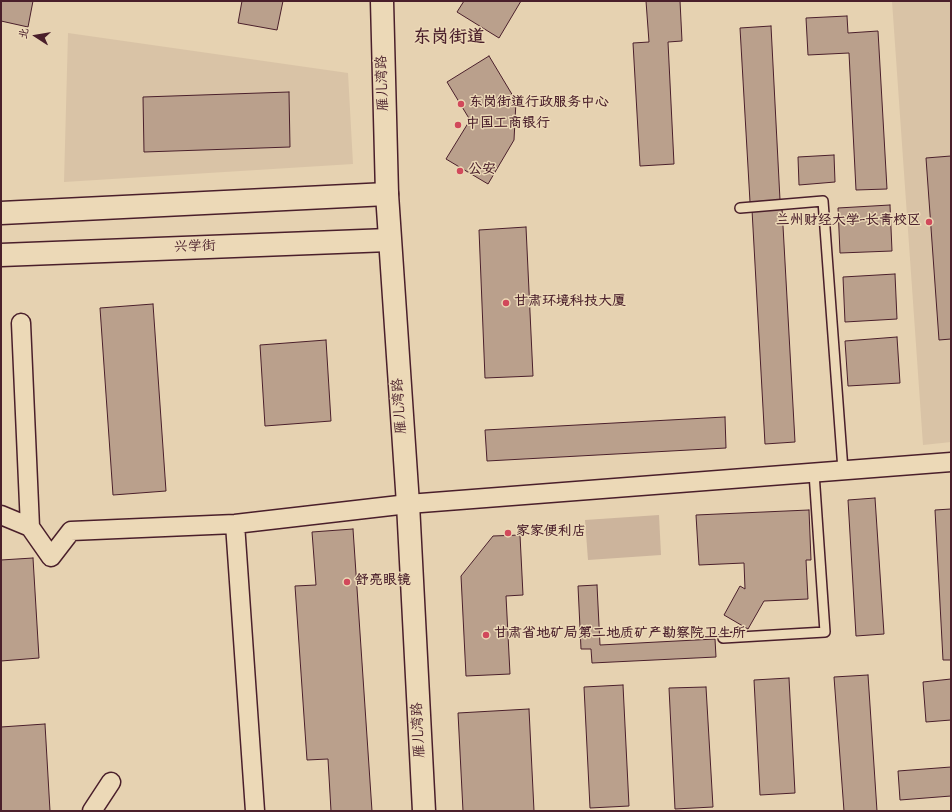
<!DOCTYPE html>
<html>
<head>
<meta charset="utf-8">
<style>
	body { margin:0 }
	#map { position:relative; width:952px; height:812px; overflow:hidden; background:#e6d2b1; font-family:"Indie Flower","LXGW WenKai TC",sans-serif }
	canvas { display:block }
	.frame { position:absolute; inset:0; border:2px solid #4a1f2b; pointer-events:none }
	.north { position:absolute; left:16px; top:16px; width:40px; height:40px; -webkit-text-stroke:3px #ecd9b7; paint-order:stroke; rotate:282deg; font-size:11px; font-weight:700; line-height:16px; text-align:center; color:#4a1f2b }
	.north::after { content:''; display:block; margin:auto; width:14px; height:18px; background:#4a1f2b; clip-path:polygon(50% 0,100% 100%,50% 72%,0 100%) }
</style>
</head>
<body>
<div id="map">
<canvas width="952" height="812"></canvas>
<div class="frame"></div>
<div class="north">北</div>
</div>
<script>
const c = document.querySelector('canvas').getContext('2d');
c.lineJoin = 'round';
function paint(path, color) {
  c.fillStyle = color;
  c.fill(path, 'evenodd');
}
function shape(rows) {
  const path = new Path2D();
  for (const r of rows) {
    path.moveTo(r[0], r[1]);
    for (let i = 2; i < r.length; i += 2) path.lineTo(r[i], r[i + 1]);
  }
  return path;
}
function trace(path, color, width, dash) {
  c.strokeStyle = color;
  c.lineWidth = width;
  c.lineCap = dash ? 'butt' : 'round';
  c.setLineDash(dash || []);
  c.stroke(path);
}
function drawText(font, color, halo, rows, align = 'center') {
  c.font = font + ' "Indie Flower","LXGW WenKai TC",sans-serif';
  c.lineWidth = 3;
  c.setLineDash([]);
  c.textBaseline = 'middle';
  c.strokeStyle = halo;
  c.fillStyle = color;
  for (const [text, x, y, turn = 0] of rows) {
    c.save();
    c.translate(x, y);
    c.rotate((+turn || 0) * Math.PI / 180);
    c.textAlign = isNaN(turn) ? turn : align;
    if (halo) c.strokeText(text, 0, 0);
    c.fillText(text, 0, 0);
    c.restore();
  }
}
const built = shape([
	[892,1,951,1,951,442,923,445],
	[68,33,348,73,353,164,64,182]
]);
const green = shape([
	[659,515,661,555,588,560,585,520]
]);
const building = shape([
	[1,1,33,1,28,27,1,21,1,1],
	[242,1,283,1,277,30,238,23,242,1],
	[464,1,521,1,499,38,457,12,464,1],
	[646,1,680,1,682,41,668,42,674,164,640,166,633,43,649,42,646,1],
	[847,16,848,33,878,31,887,189,856,190,849,53,808,55,806,18,847,16],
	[771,26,780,200,750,202,740,28,771,26],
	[489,56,516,101,514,140,488,184,446,159,470,120,447,82,489,56],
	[289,92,290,147,144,152,143,97,289,92],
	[834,155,835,182,799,185,798,157,834,155],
	[951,156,951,339,939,340,926,158,951,156],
	[890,205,892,251,840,253,838,208,890,205],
	[782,208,795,442,765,444,752,210,782,208],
	[526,227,533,376,485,378,479,230,526,227],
	[895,274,897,319,845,322,843,277,895,274],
	[153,304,166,491,113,495,100,308,153,304],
	[897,337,900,383,848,386,845,341,897,337],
	[326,340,331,421,265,426,260,345,326,340],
	[725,417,726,448,487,461,485,430,725,417],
	[875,498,884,634,856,636,848,500,875,498],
	[951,509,951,660,943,660,935,510,951,509],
	[809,510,811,560,806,560,808,599,764,601,748,629,724,615,740,586,745,589,744,563,699,565,696,515,809,510],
	[353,529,372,811,331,811,328,759,307,760,295,586,316,585,312,532,353,529],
	[520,535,523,595,506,596,510,674,466,676,461,576,493,536,520,535],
	[33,558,39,658,1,661,1,560,33,558],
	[597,585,600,645,715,639,716,657,592,663,591,649,581,649,578,586,597,585],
	[868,675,877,811,844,811,834,677,868,675],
	[789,678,795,793,760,795,754,680,789,678],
	[951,679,951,720,926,722,923,682,951,679],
	[623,685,629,806,590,808,584,687,623,685],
	[706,687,713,807,675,809,669,688,706,687],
	[529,709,534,811,463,811,458,713,529,709],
	[45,724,50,811,1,811,1,727,45,724],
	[951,767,951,796,900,800,898,771,951,767]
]);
const service = shape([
	[740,208,823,201,843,470],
	[723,638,825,632,814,473]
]);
const minor = shape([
	[21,323,30,527],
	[1,515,30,527,51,557,71,531,235,524,408,504,951,462],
	[235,524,255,811],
	[92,811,111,782]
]);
const tertiary = shape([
	[1,213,387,194],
	[1,255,389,240]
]);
const secondary = shape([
	[382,1,387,194,408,504,424,811]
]);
const markers = [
	[461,104,4,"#d1495b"],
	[458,125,4,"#d1495b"],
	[460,171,4,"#d1495b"],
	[929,222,4,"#d1495b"],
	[506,303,4,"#d1495b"],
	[508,533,4,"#d1495b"],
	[347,582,4,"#d1495b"],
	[486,635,4,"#d1495b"]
];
const streetNames = [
	["雁儿湾路",384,83,-92],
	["兴学街",195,248,-2],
	["雁儿湾路",401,406,-94],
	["雁儿湾路",420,730,-93]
];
const poiNames = [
	["东岗街道行政服务中心",469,104],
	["中国工商银行",466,125],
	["公安",468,171],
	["兰州财经大学-长青校区",921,222,"right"],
	["甘肃环境科技大厦",514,303],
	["家家便利店",516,533],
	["舒亮眼镜",355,582],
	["甘肃省地矿局第二地质矿产勘察院卫生所",494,635]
];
const districtNames = [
	["东岗街道",449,39]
];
paint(built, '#d9c3a6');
paint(green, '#ccb49c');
paint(building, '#baa08c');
trace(building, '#4a1f2b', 1);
trace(service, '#4a1f2b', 12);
trace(minor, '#4a1f2b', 21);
trace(tertiary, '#4a1f2b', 25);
trace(secondary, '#4a1f2b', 25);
trace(service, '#ecd9b7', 9);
trace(minor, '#ecd9b7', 18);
trace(tertiary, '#ecd9b7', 22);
trace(secondary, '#ecd9b7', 22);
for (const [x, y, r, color] of markers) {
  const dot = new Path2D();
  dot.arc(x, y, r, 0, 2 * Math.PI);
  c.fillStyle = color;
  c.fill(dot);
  trace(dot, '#ecd9b7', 1.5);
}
drawText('14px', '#4a1f2b', '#ecd9b7', streetNames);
drawText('bold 14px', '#4a1f2b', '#ecd9b7', poiNames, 'left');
drawText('bold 18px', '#4a1f2b', '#ecd9b7', districtNames);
</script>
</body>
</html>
